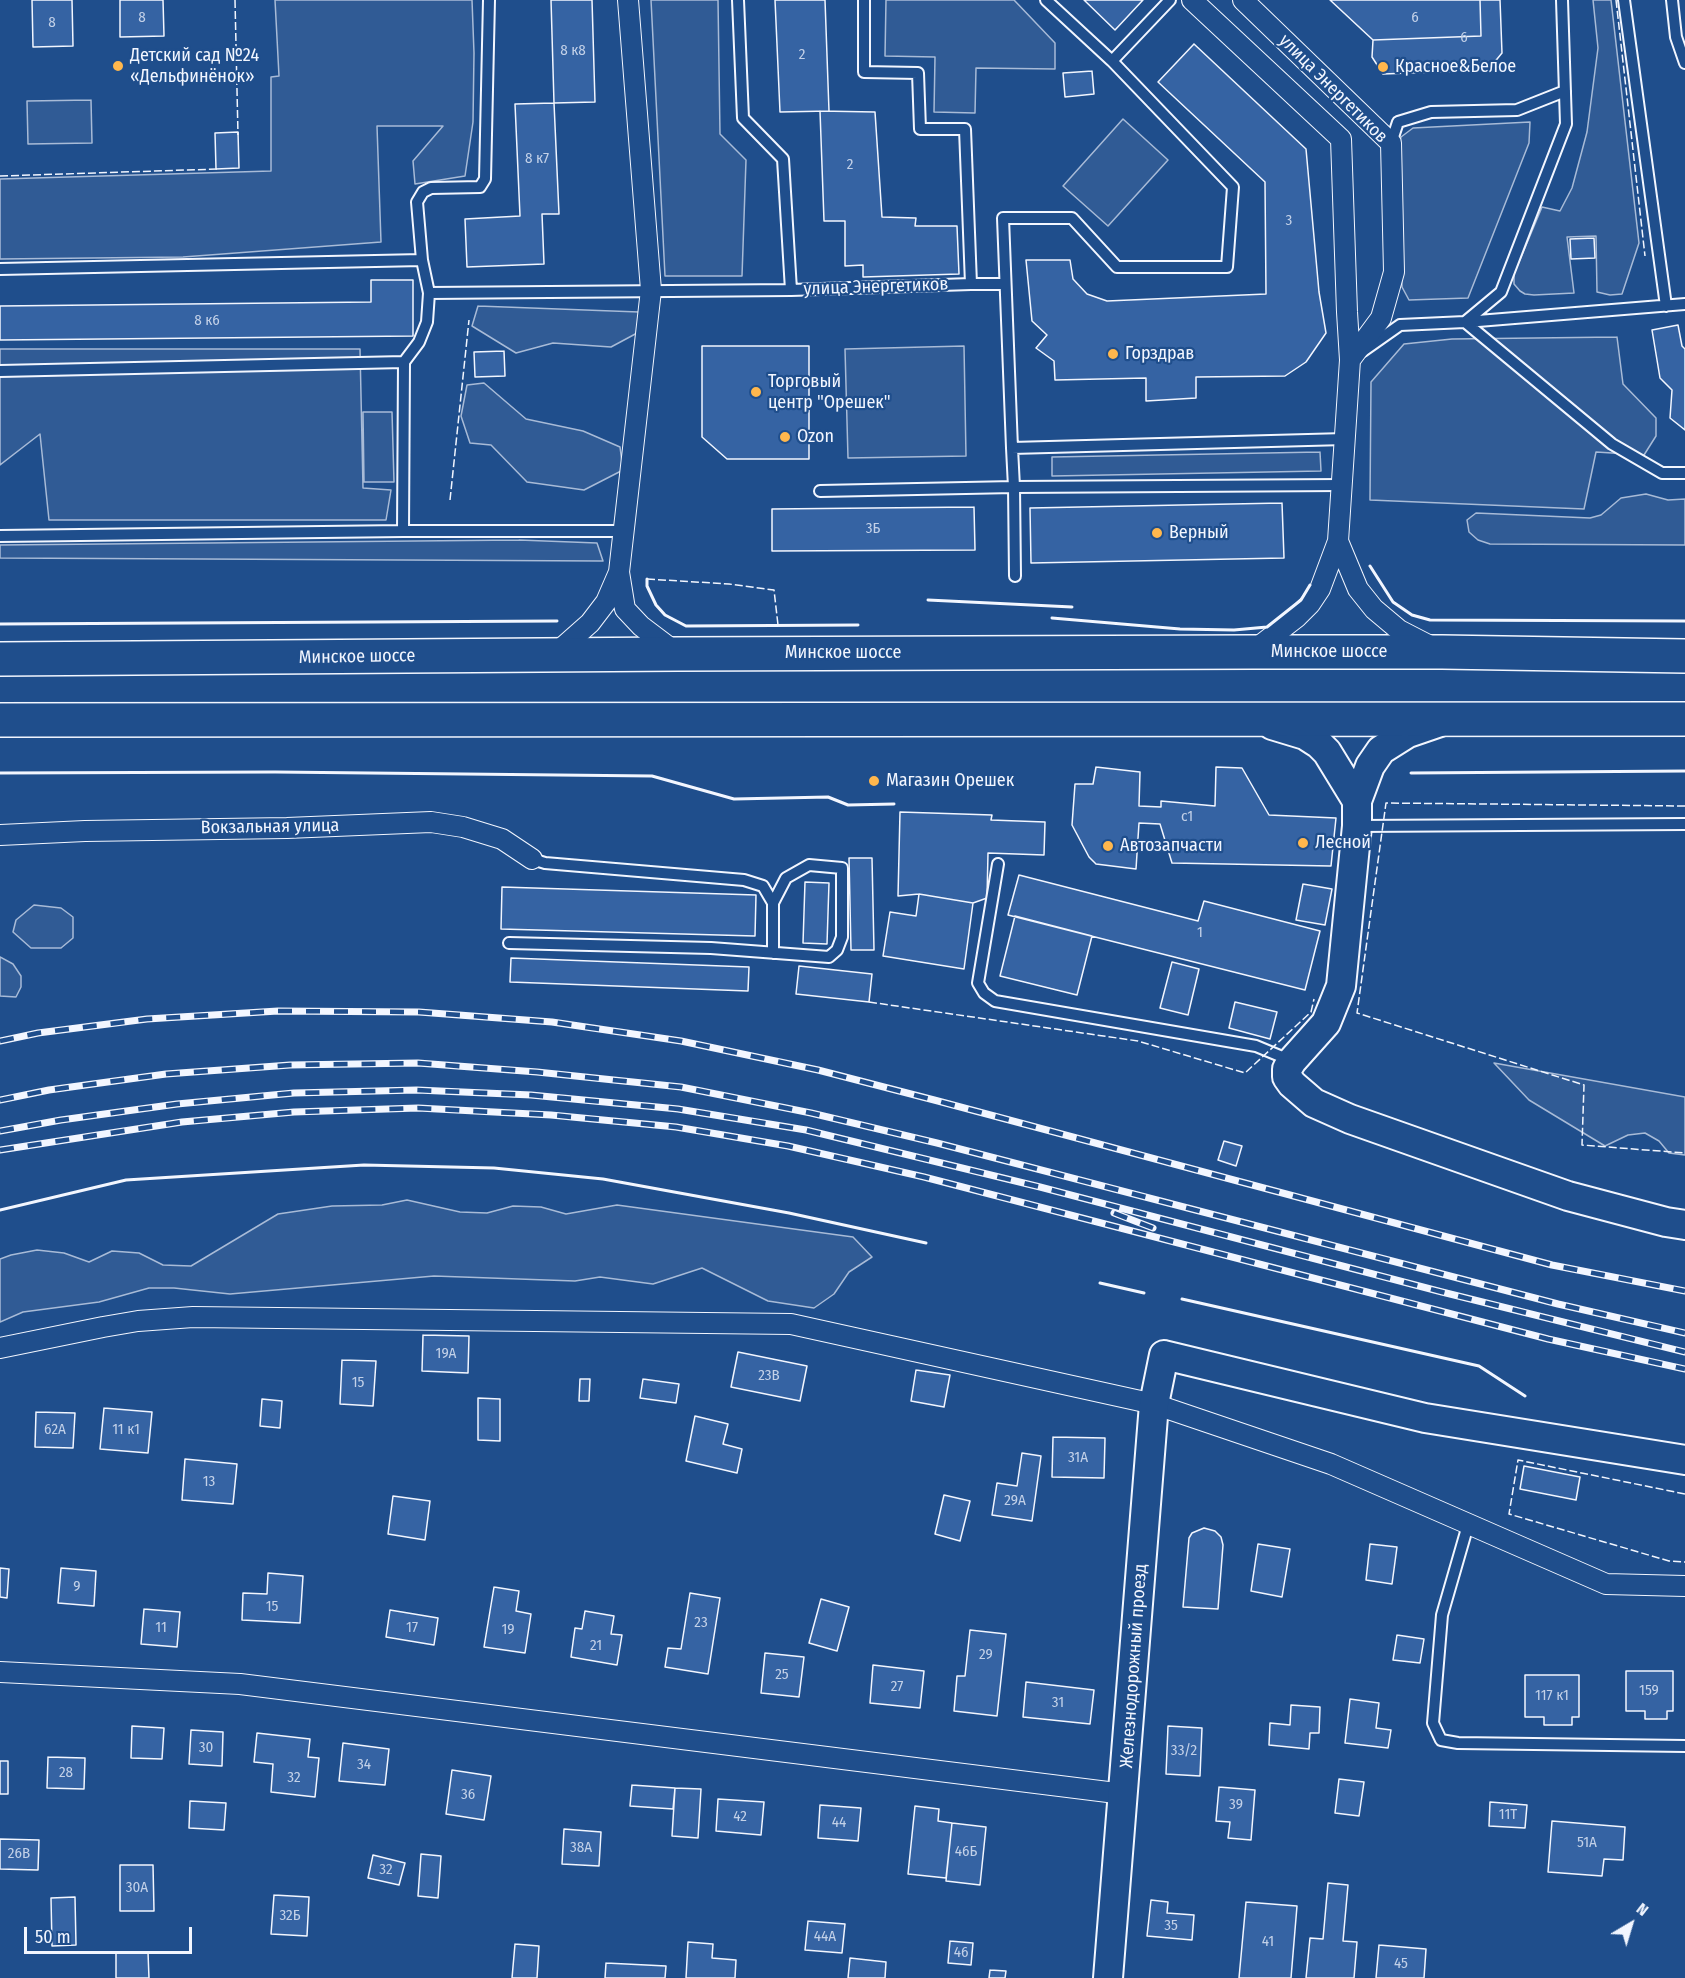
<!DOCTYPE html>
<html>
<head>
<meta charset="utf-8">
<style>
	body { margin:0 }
	#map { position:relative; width:1685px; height:1978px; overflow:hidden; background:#1f4e8c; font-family:"Fira Sans Condensed",sans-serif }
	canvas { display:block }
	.north { position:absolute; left:1601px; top:1894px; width:60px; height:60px; -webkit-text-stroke:4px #1f4e8c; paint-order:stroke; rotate:38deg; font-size:16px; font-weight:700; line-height:24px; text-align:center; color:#f2f6ff }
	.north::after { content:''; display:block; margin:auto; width:21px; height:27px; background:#f2f6ff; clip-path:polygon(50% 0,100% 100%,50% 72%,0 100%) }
	.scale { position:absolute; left:24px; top:1927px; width:168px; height:27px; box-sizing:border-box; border:3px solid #f2f6ff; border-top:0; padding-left:8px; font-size:18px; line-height:21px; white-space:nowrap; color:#f2f6ff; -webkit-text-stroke:4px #1f4e8c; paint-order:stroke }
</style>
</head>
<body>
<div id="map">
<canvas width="1685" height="1978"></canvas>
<div class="north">N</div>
<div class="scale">50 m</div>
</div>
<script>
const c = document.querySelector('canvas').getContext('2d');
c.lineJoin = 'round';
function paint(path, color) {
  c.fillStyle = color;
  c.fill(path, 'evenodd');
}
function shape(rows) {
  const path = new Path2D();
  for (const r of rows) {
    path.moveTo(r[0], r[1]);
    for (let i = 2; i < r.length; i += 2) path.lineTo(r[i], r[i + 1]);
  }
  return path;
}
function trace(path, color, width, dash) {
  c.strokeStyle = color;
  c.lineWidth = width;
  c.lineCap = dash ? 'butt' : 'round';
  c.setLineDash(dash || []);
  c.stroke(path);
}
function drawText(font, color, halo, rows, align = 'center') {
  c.font = font + ' "Fira Sans Condensed",sans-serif';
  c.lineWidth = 4.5;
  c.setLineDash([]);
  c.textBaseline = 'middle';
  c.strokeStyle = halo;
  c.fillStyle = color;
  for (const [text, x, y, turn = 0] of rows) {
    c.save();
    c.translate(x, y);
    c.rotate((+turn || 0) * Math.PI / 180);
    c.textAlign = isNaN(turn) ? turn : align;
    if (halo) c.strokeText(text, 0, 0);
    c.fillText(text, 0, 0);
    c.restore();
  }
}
const built = shape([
	[275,0,472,0,474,53,473,122,465,176,415,184,413,161,443,126,377,126,381,242,183,257,0,259,0,179,271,171,271,77,279,76,275,0],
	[651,0,718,0,720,134,746,160,742,276,665,276,651,0],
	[886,0,1014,0,1055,43,1055,69,976,68,975,113,934,112,935,57,885,56,886,0],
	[1593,0,1611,0,1639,243,1622,294,1610,295,1597,292,1596,236,1567,237,1574,293,1534,295,1525,294,1520,291,1514,284,1514,274,1542,207,1560,211,1572,188,1587,132,1598,48,1593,0],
	[91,100,92,143,28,144,27,101,91,100],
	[1123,119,1168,160,1108,226,1063,186,1123,119],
	[1530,122,1529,143,1468,298,1409,300,1402,287,1397,153,1401,137,1413,128,1530,122],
	[478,306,639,312,639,332,611,347,553,343,516,353,472,326,478,306],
	[1617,337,1623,384,1656,418,1656,436,1644,455,1596,452,1584,509,1370,500,1371,382,1404,344,1452,339,1617,337],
	[964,346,966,456,848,458,845,349,964,346],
	[0,349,360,349,363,488,391,490,386,520,49,520,40,434,0,465,0,349],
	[484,383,526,419,583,431,620,447,623,470,584,490,527,482,491,445,470,443,461,416,467,385,484,383],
	[363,412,392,412,394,482,364,482,363,412],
	[1320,452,1321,471,1052,476,1052,457,1320,452],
	[1646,494,1668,500,1685,499,1685,545,1490,544,1478,540,1469,532,1467,520,1476,513,1590,518,1601,515,1621,498,1646,494],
	[519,540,597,543,603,561,0,558,0,545,519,540],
	[34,905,61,908,73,917,73,938,61,948,31,948,13,932,16,920,34,905],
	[0,957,13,964,21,976,21,987,16,997,0,996,0,957],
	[1494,1063,1685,1097,1685,1155,1669,1153,1659,1141,1645,1133,1628,1135,1605,1146,1529,1100,1494,1063],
	[407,1200,460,1212,487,1213,513,1206,541,1207,566,1214,617,1205,853,1237,872,1257,849,1272,834,1294,814,1308,768,1301,702,1268,653,1284,600,1277,575,1281,434,1276,230,1294,174,1288,149,1288,99,1302,23,1312,0,1322,0,1259,11,1255,37,1250,64,1253,89,1262,112,1251,139,1253,163,1265,191,1266,278,1214,332,1206,382,1205,407,1200]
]);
const building = shape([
	[32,0,72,0,73,46,33,47,32,0],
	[120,0,163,0,164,36,120,37,120,0],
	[551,0,592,0,595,102,554,103,551,0],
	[775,0,825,0,829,111,780,112,775,0],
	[1084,0,1143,0,1115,30,1084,0],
	[1330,0,1480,0,1481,36,1373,40,1330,0],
	[1480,0,1500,0,1502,53,1488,70,1383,74,1372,57,1373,40,1481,36,1480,0],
	[1194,44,1306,149,1319,292,1326,333,1306,362,1285,376,1196,377,1196,398,1146,401,1146,378,1055,380,1054,361,1036,348,1047,335,1032,321,1026,260,1070,260,1073,279,1087,294,1107,301,1266,294,1265,182,1158,82,1194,44],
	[1092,71,1094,94,1065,97,1063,73,1092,71],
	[554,103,559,214,542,214,544,264,467,267,465,219,520,216,515,104,554,103],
	[820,111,875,112,882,217,916,218,915,226,957,226,959,274,863,277,863,265,845,266,845,221,824,221,820,111],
	[238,132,239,168,216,169,215,133,238,132],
	[1594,238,1595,258,1571,259,1570,239,1594,238],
	[371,280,413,280,413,336,0,340,0,306,371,302,371,280],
	[1678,325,1682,346,1685,349,1685,430,1670,418,1672,390,1660,378,1652,330,1678,325],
	[702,346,809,346,809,459,727,459,702,437,702,346],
	[504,351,505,376,475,377,474,352,504,351],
	[1282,503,1284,558,1031,563,1030,508,1282,503],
	[974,507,975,550,772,551,772,509,974,507],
	[1096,767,1140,772,1139,806,1161,807,1161,801,1215,806,1216,767,1242,768,1269,815,1336,818,1331,866,1172,863,1160,824,1139,823,1136,869,1096,864,1089,857,1072,825,1075,784,1093,784,1096,767],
	[900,812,992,815,991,820,1045,822,1044,855,988,853,987,898,973,903,919,894,898,896,900,812],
	[849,858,872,858,874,950,851,950,849,858],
	[1019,875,1198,921,1204,901,1320,931,1305,990,1008,915,1019,875],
	[805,882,829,883,827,944,803,943,805,882],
	[1303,884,1332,889,1325,925,1296,920,1303,884],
	[502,887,756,895,755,936,501,929,502,887],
	[919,894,973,903,964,969,883,956,890,912,916,916,919,894],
	[1015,916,1092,936,1077,995,1000,976,1015,916],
	[511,958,749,967,748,991,510,982,511,958],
	[1172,962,1199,969,1188,1015,1160,1008,1172,962],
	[799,966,872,974,869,1002,796,994,799,966],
	[1235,1002,1277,1012,1270,1039,1229,1028,1235,1002],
	[1224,1141,1242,1146,1236,1166,1218,1160,1224,1141],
	[423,1335,469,1336,468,1373,422,1371,423,1335],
	[738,1352,807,1366,800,1401,731,1387,738,1352],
	[342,1360,376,1361,373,1406,340,1404,342,1360],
	[916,1370,950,1375,944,1407,911,1401,916,1370],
	[580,1379,590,1379,589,1401,579,1401,580,1379],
	[643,1379,679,1384,676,1403,640,1398,643,1379],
	[478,1398,500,1399,500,1441,478,1440,478,1398],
	[262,1399,282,1401,280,1428,260,1426,262,1399],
	[104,1408,152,1412,148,1453,100,1449,104,1408],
	[36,1412,75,1413,73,1448,35,1447,36,1412],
	[695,1416,728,1424,723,1444,742,1449,737,1473,686,1461,695,1416],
	[1053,1437,1105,1438,1104,1478,1052,1477,1053,1437],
	[1022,1453,1041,1456,1032,1521,992,1515,997,1483,1017,1486,1022,1453],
	[185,1459,237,1464,233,1504,182,1500,185,1459],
	[1524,1466,1580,1477,1576,1500,1520,1489,1524,1466],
	[944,1495,970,1501,960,1541,935,1534,944,1495],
	[393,1496,430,1501,425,1540,388,1534,393,1496],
	[1204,1528,1215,1531,1221,1537,1223,1545,1218,1609,1183,1607,1189,1538,1192,1533,1204,1528],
	[1258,1544,1290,1549,1282,1597,1251,1591,1258,1544],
	[1370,1544,1397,1547,1392,1584,1366,1580,1370,1544],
	[0,1568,9,1569,7,1598,0,1597,0,1568],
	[61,1568,96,1571,94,1606,58,1603,61,1568],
	[268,1573,303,1576,300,1623,242,1620,243,1593,267,1594,268,1573],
	[494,1587,519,1591,516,1611,531,1614,525,1653,484,1647,494,1587],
	[690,1593,720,1598,708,1674,665,1667,668,1648,681,1649,690,1593],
	[821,1599,849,1607,837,1651,809,1643,821,1599],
	[144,1609,180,1612,177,1647,141,1644,144,1609],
	[390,1610,438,1618,434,1645,386,1637,390,1610],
	[585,1611,614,1616,611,1634,622,1635,617,1665,571,1657,575,1628,582,1629,585,1611],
	[970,1630,1006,1634,997,1716,954,1711,957,1676,965,1676,970,1630],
	[1397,1635,1424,1639,1420,1663,1393,1660,1397,1635],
	[765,1653,804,1657,799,1697,761,1693,765,1653],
	[873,1665,924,1671,920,1708,870,1703,873,1665],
	[1626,1671,1673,1671,1673,1711,1667,1711,1667,1719,1645,1719,1645,1711,1626,1711,1626,1671],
	[1525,1675,1579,1675,1579,1717,1572,1717,1572,1725,1544,1725,1544,1717,1525,1717,1525,1675],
	[1026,1682,1094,1690,1090,1724,1023,1717,1026,1682],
	[1350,1699,1379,1703,1376,1728,1391,1730,1388,1748,1345,1743,1350,1699],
	[1291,1705,1320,1707,1319,1733,1310,1733,1309,1749,1269,1745,1270,1723,1290,1725,1291,1705],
	[132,1726,164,1728,162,1759,131,1758,132,1726],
	[1168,1726,1202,1728,1200,1776,1166,1774,1168,1726],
	[191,1730,223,1732,222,1766,189,1764,191,1730],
	[257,1733,310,1739,308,1757,319,1758,315,1797,271,1792,273,1764,254,1762,257,1733],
	[343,1743,389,1749,385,1785,339,1781,343,1743],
	[48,1757,85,1758,84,1789,47,1788,48,1757],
	[0,1761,8,1761,8,1794,0,1794,0,1761],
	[452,1770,491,1776,484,1820,446,1814,452,1770],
	[1339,1779,1364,1782,1359,1816,1335,1813,1339,1779],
	[632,1785,675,1788,673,1809,630,1806,632,1785],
	[1219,1787,1255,1790,1251,1840,1228,1838,1230,1822,1216,1821,1219,1787],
	[675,1788,701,1789,698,1838,672,1836,675,1788],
	[718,1799,764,1802,761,1835,716,1831,718,1799],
	[190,1801,226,1803,224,1830,189,1828,190,1801],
	[1490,1802,1527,1805,1525,1828,1489,1826,1490,1802],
	[820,1805,861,1808,858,1841,818,1838,820,1805],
	[915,1806,939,1809,938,1821,952,1823,946,1878,908,1874,915,1806],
	[1552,1821,1625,1827,1623,1860,1604,1859,1602,1876,1548,1872,1552,1821],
	[952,1823,986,1827,980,1885,946,1881,952,1823],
	[564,1829,601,1832,599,1866,562,1864,564,1829],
	[0,1839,39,1840,38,1870,0,1869,0,1839],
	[421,1854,441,1856,438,1898,418,1896,421,1854],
	[373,1855,405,1863,399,1885,368,1878,373,1855],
	[120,1865,153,1865,154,1911,120,1911,120,1865],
	[1328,1883,1348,1885,1343,1941,1357,1942,1354,1978,1306,1978,1310,1938,1323,1939,1328,1883],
	[274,1895,309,1897,307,1936,271,1934,274,1895],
	[75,1897,76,1945,52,1946,51,1898,75,1897],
	[1151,1900,1168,1902,1167,1913,1194,1915,1192,1940,1147,1936,1151,1900],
	[1246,1902,1297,1906,1291,1978,1239,1978,1246,1902],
	[808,1921,845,1924,842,1953,805,1950,808,1921],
	[950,1941,973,1943,971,1965,948,1963,950,1941],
	[688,1942,713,1944,712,1958,736,1960,735,1978,686,1978,688,1942],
	[515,1944,539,1946,537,1978,512,1978,515,1944],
	[1379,1945,1426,1949,1424,1978,1376,1978,1379,1945],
	[116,1952,148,1952,149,1978,116,1978,116,1952],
	[850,1958,886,1962,885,1978,848,1978,850,1958],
	[606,1963,666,1966,665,1978,605,1978,606,1963],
	[990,1970,1006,1971,1005,1978,989,1978,990,1970]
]);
const lane = shape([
	[738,0,743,118,783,159,791,290],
	[1046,0,1112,61,1233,187,1227,267,1117,267,1072,218,1003,218,1012,448,1345,439],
	[1624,0,1666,306],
	[1672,0,1676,37,1685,63],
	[1112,61,1170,0],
	[1391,143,1398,122,1431,112,1517,110,1565,91],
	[422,260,429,293,791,290,971,284,965,129,920,129,918,73,864,72,864,0],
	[0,269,422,260,417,202,423,192,431,188,480,187,485,179,489,0],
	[971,284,1005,284],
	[1465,322,1612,444,1662,473,1685,473],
	[1466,322,1685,304],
	[1363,351,1400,325,1465,322,1501,292,1566,124,1562,0],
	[0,371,404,362],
	[1012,448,1014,487,1342,485],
	[820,491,1014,487,1015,576],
	[403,531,404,362,419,342,427,322,429,293],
	[0,536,403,531,624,531],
	[1357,826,1685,824],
	[532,859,545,863,744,880,763,886,773,903,773,953],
	[998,864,978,983,984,993,995,1001,1256,1046,1292,1061],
	[509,943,711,948,829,957,837,950,842,937,842,868,809,865,786,878,773,903],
	[1468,1525,1442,1615,1433,1723,1441,1740,1458,1743,1685,1746]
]);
const street = shape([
	[628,0,651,290,619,572,625,609,641,626,678,654],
	[1192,0,1341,139,1347,312,1350,360,1338,541,1320,589,1310,604,1297,617,1253,651],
	[1243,0,1391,143,1394,272,1381,318,1350,360],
	[1338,541,1358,589,1374,609,1399,630,1432,647],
	[555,654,590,623,606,602,619,572],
	[0,835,85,831,287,828,431,822,463,827,502,839,532,859],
	[0,1348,103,1327,138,1321,193,1317,791,1324,1154,1404,1331,1464,1606,1584,1685,1586],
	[0,1672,240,1684,1124,1794]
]);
const secondary = shape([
	[1440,722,1408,733,1381,750,1370,766,1357,801,1357,826,1341,986,1326,1023,1292,1061,1287,1069,1287,1077,1292,1084,1314,1103,1350,1119,1568,1196,1666,1222,1685,1225],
	[1272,725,1305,735,1319,744,1327,752,1357,801],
	[1108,1978,1154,1404,1164,1355,1425,1418,1685,1460]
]);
const highway = shape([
	[0,659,678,654,1252,652,1442,652,1685,656],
	[0,720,1685,719]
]);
const rail = shape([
	[0,1041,38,1033,147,1019,278,1011,419,1012,552,1022,681,1041,818,1070,938,1101,1552,1265,1685,1291],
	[0,1100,49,1090,166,1074,290,1065,418,1063,537,1072,681,1087,811,1113,937,1143,1558,1304,1685,1333],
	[0,1131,61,1120,177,1104,294,1093,417,1090,531,1095,678,1109,806,1130,1040,1187,1442,1292,1685,1352],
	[0,1150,182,1122,294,1112,418,1108,551,1115,676,1127,788,1146,924,1177,1548,1339,1685,1369],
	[1114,1213,1153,1228]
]);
const fence = shape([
	[235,0,238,135],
	[1616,0,1645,256],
	[0,176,218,169],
	[450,500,469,320],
	[647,579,729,584,774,590,778,625],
	[1685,806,1386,803,1357,1013,1584,1085,1582,1145,1685,1153],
	[869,1002,1138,1041,1245,1073,1311,1012,1314,999],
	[1685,1494,1518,1460,1509,1514,1669,1561,1685,1562]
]);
const wall = shape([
	[1370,566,1393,602,1412,615,1430,620,1685,621],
	[647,579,647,586,656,605,665,615,686,626,858,625],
	[928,600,1072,607],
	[1052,618,1180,629,1234,630,1267,627,1301,600,1310,585],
	[0,624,557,621],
	[0,773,275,772,652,776,734,799,828,797,848,805,894,804],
	[1411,773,1685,771],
	[0,1210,126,1180,364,1165,494,1168,603,1179,789,1213,926,1243],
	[1100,1283,1144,1293],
	[1182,1299,1479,1366,1525,1396]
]);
const markers = [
	[118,66,6,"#ffb74d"],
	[1383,67,6,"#ffb74d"],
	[1113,354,6,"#ffb74d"],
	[756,392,6,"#ffb74d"],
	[785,437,6,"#ffb74d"],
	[1157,533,6,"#ffb74d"],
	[874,781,6,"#ffb74d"],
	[1303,843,6,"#ffb74d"],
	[1108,846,6,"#ffb74d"]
];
const numberNames = [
	["8",142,18],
	["6",1415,18],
	["8",52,23],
	["6",1464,38],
	["8 к8",573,51],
	["2",802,55],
	["8 к7",537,159],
	["2",850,165],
	["3",1289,221],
	["8 к6",207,321],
	["3Б",873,529],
	["с1",1187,817],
	["1",1200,933],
	["19А",446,1354],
	["23В",769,1376],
	["15",358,1383],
	["62А",55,1430],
	["11 к1",126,1430],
	["31А",1078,1458],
	["13",209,1482],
	["29А",1015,1501],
	["9",77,1587],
	["15",272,1607],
	["23",701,1623],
	["11",161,1628],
	["17",412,1628],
	["19",508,1630],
	["21",596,1646],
	["29",986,1655],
	["25",782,1675],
	["27",897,1687],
	["159",1649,1691],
	["117 к1",1552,1696],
	["31",1058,1703],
	["30",206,1748],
	["33/2",1184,1751],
	["34",364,1765],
	["28",66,1773],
	["32",294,1778],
	["36",468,1795],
	["39",1236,1805],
	["11Т",1508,1815],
	["42",740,1817],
	["44",839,1823],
	["51А",1587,1843],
	["38А",581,1848],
	["46Б",966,1852],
	["26В",19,1854],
	["32",386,1870],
	["30А",137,1888],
	["32Б",290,1916],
	["35",1171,1926],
	["44А",825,1937],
	["41",1268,1942],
	["46",961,1953],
	["45",1401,1964]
];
const poiNames = [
	["Детский сад №24",130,56],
	["«Дельфинёнок»",130,77],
	["Красное&Белое",1395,67],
	["Горздрав",1125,354],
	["Торговый",768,382],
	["центр \"Орешек\"",768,403],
	["Ozon",797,437],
	["Верный",1169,533],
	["Магазин Орешек",886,781],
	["Лесной",1315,843],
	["Автозапчасти",1120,846]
];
const streetNames = [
	["улица Энергетиков",1333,89,45],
	["улица Энергетиков",876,287,-2],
	["Минское шоссе",1329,652],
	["Минское шоссе",843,653],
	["Минское шоссе",357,657,-1],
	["Вокзальная улица",270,827,-1],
	["Железнодорожный проезд",1134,1666,-86]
];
paint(built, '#305b95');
trace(built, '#a8bbd7', 1.5);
paint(building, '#3563a3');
trace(building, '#f2f6ff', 1.5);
trace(lane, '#f2f6ff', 14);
trace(street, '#f2f6ff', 22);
trace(secondary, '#f2f6ff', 32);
trace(highway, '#f2f6ff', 36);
trace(lane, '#1f4e8c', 10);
trace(street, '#1f4e8c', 20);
trace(secondary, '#1f4e8c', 28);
trace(highway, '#1f4e8c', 33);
trace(rail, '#f2f6ff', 7);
trace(rail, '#1f4e8c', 4.5, [14]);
trace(fence, '#f2f6ff', 1.5, [8, 3]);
trace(wall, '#f2f6ff', 3);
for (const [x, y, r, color] of markers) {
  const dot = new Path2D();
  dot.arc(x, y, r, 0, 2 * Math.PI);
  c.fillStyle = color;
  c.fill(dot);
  trace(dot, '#1f4e8c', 2);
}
drawText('15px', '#c3d1e8', null, numberNames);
drawText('18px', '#f2f6ff', '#1f4e8c', poiNames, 'left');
drawText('18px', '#f2f6ff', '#1f4e8c', streetNames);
</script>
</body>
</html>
